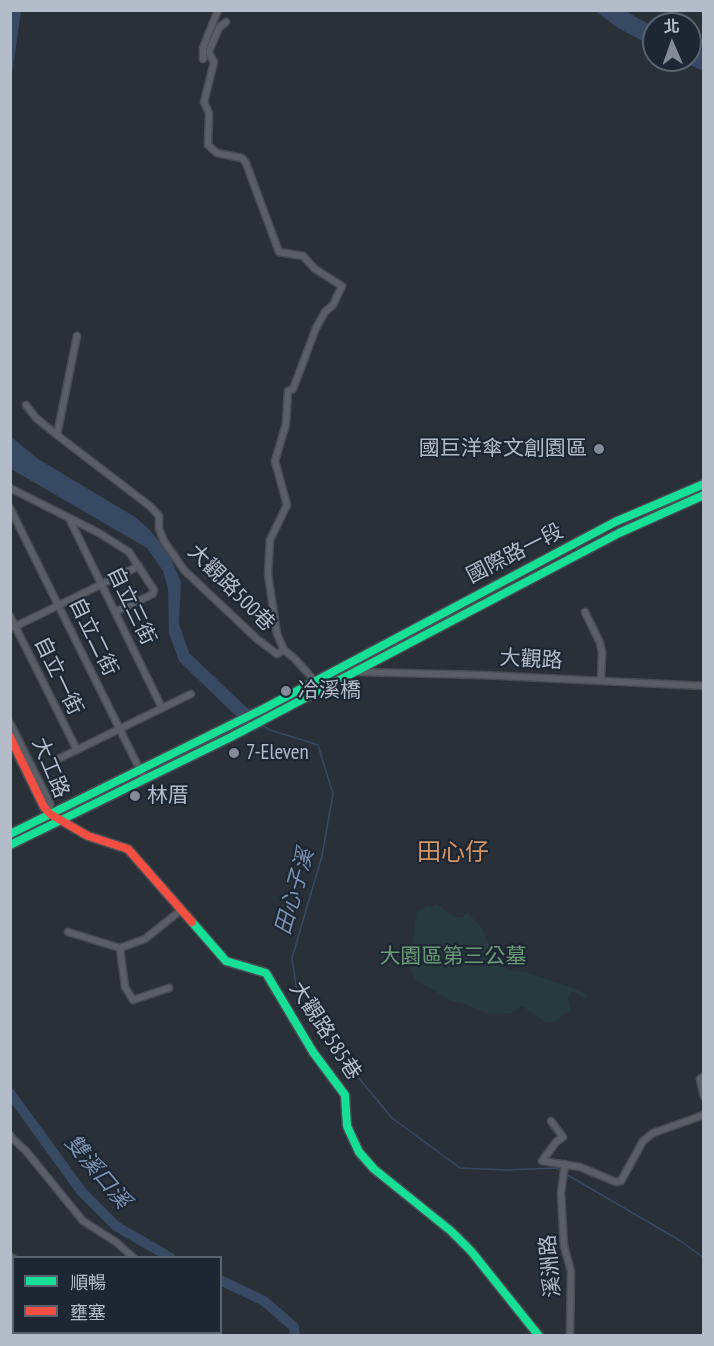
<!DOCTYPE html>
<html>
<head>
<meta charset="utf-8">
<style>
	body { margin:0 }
	#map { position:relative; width:714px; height:1346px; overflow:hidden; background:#2a3038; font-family:"PT Sans Narrow","Noto Sans TC",sans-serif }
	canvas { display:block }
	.frame { position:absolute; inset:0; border:12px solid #b4bcc9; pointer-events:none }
	.legend { position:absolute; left:12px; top:1256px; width:210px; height:78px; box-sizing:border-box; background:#1d2633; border:2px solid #59626f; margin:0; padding:8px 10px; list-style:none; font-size:18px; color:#b4bcc9 }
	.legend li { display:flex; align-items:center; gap:12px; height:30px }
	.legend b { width:30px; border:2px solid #59626f }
	.north { position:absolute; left:642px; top:12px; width:60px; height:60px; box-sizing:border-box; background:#1d2633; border:2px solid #59626f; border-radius:50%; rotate:358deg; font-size:16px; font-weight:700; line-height:24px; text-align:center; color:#b4bcc9 }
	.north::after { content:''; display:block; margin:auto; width:21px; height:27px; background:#848b96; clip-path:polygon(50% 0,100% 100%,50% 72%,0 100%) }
</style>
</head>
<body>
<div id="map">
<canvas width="714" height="1346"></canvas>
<div class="frame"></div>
<ul class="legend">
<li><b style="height:8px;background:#16e098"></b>順暢</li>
<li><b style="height:8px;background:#f24e42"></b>壅塞</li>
</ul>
<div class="north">北</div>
</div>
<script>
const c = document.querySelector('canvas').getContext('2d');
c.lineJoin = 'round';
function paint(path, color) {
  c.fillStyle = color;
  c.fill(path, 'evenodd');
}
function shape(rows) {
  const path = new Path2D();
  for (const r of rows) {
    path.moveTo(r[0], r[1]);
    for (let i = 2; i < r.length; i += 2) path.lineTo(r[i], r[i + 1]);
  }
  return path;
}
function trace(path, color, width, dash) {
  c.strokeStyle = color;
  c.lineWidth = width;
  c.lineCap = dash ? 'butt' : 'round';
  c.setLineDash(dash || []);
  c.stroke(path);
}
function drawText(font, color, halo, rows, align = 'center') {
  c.font = font + ' "PT Sans Narrow","Noto Sans TC",sans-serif';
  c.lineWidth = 4.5;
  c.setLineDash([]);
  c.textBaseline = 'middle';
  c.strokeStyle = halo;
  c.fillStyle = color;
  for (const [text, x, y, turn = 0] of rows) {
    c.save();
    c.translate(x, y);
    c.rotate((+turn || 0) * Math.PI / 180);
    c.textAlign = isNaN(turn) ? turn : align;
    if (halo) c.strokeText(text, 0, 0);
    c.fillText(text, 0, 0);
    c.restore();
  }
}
const green = shape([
	[437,904,454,917,463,917,467,912,482,928,496,961,511,971,525,972,571,987,588,995,584,998,572,991,568,999,570,1011,553,1022,545,1022,522,1006,511,1013,488,1014,465,1004,451,1001,416,980,409,966,417,912,428,905,432,907]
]);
const water = shape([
	[11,10,21,11,11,82,10,11],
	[595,11,625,11,654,27,654,47,618,28],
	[690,45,703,51,703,71,680,60,690,60],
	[10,436,38,459,135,517,149,529,169,554,181,582,179,624,189,653,245,706,268,724,255,731,233,713,179,661,169,633,168,589,163,571,147,548,11,469]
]);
const stream = shape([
	[265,727,270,730,318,745,333,794,322,856,292,958,299,1006,392,1118,460,1168,506,1170,556,1168,562,1171],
	[566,1174,679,1240,704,1258]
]);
const river = shape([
	[10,1093,82,1192,116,1226,171,1258],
	[220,1280,264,1301,294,1327,295,1336]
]);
const street = shape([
	[226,22,219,28,210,49,209,53,214,62,204,102,209,113,208,145,217,153,242,158,246,163,279,252,303,256,315,269,342,286,333,305,325,312,316,328,293,389,288,391,286,424,275,461,287,505,270,540,268,574,277,634,284,650],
	[203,59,203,48,218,10],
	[77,336,57,435,151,507,159,516,159,529,164,541,184,570,257,639,277,654,284,650,295,659,314,680,319,691],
	[26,405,36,418,57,435],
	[10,488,99,533,129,552,154,590,153,594,115,612],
	[10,508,145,780],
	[70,520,162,708],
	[585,612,600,643,602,652,601,681],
	[10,616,77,750],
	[10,629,139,566],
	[359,672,482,675,704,686],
	[10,723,50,803,50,814],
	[58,759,191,694],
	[68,932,120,948],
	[120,948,125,987,133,1000,169,988],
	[120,948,145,939,181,910],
	[704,1076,700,1079,704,1097],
	[551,1121,563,1137,556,1142,542,1161,580,1167,616,1182,621,1181,643,1141,653,1133,704,1115],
	[10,1135,13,1139,26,1151,83,1221,116,1242,134,1258],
	[565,1164,561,1193,564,1246,571,1271,570,1336],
	[10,1256,14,1259],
	[211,1332,213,1336],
	[57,1336,58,1332]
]);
const fast = shape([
	[10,834,263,709,615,522,704,484],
	[10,845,231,737,619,533,704,495],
	[192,922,226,961,266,973,313,1052,345,1095,347,1126,359,1152,374,1169,451,1231,471,1251,539,1336]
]);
const jam = shape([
	[10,737,44,807,50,814,88,836,128,849,192,922]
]);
const markers = [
	[599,449,6,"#848b96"],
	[286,691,6,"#848b96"],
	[234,753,6,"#848b96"],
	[135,796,6,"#848b96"]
];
const poiNames = [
	["國巨洋傘文創園區",587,449,"right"],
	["冾溪橋",298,691],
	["7-Eleven",246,753],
	["林厝",147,796]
];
const streetNames = [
	["國際路一段",515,554,-27],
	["大觀路500巷",231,588,45],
	["自立三街",131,606,64],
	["自立二街",93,637,64],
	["大觀路",531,660,3],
	["自立一街",58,676,64],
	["大工路",50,768,67],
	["大觀路585巷",325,1031,57],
	["溪洲路",551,1266,-95]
];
const parkNames = [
	["大園區第三公墓",453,957]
];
const waterNames = [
	["田心子溪",295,892,-74],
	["雙溪口溪",97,1172,50]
];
const quarterNames = [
	["田心仔",453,853]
];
paint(green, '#273a3e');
paint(water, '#384963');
trace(stream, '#384963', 1.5);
trace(river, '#384963', 10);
trace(street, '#484c53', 9);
trace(fast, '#484c53', 11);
trace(jam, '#484c53', 11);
trace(street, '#5a5e66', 6);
trace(fast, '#16e098', 8);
trace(jam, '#f24e42', 8);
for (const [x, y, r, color] of markers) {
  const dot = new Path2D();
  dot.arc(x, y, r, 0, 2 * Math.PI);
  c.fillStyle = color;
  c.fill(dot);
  trace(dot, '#1d2633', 2);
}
drawText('21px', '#b4bcc9', '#1d2633', poiNames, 'left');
drawText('21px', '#b4bcc9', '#1d2633', streetNames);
drawText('21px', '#6b9a76', '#1d2633', parkNames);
drawText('italic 22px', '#7c92b1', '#1d2633', waterNames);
drawText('24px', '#d59563', '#1d2633', quarterNames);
</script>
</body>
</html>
